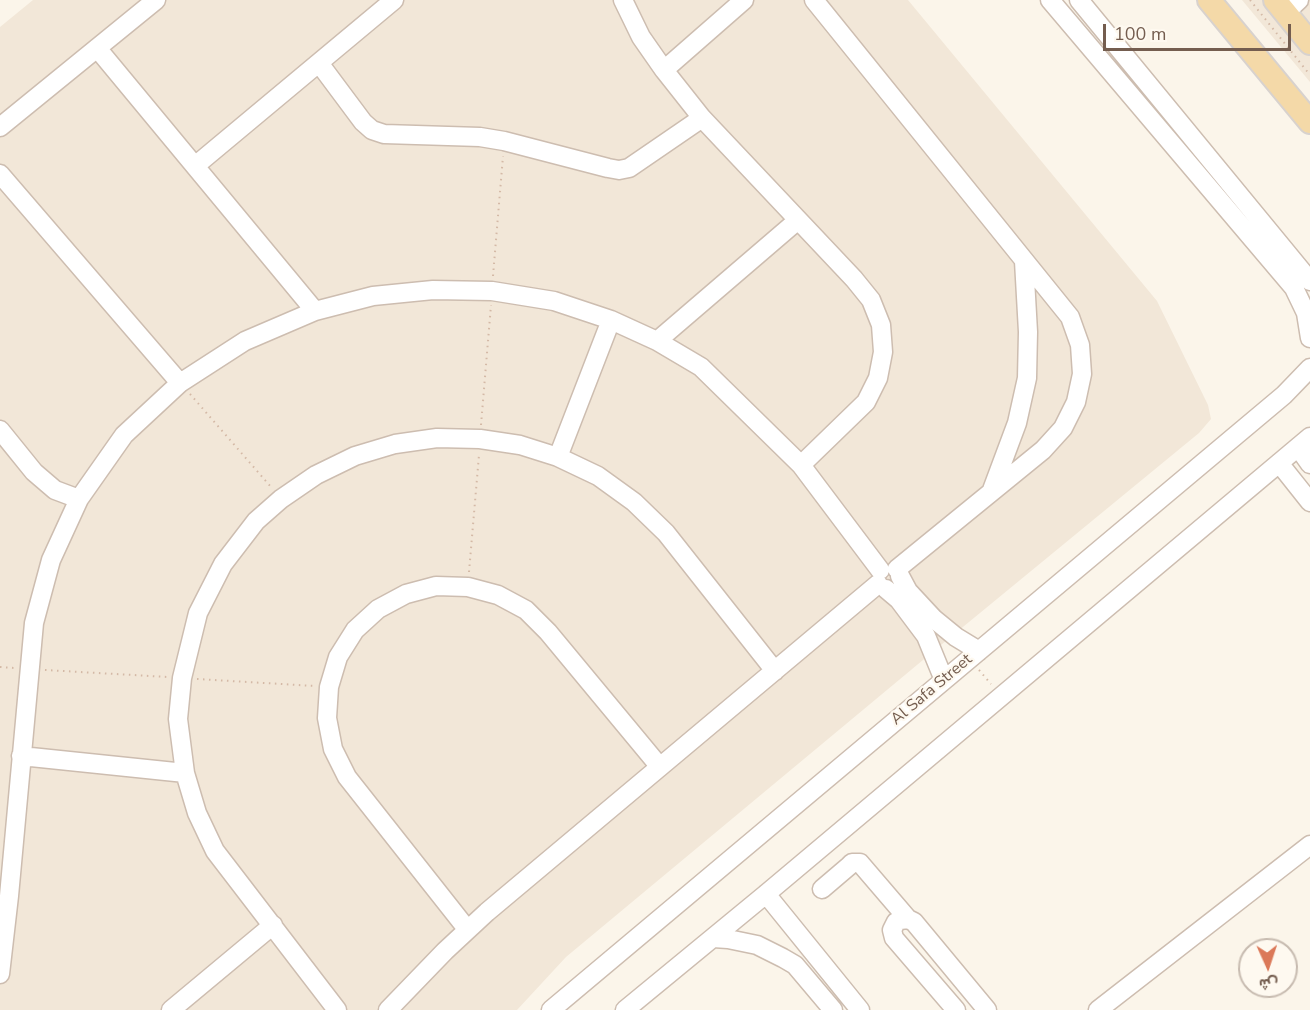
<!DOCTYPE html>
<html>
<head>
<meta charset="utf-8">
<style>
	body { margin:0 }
	#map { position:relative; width:1310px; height:1010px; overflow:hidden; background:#fbf5ea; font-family:"Nunito Sans",Vazirmatn,sans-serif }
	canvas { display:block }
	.north { position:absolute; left:1238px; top:938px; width:60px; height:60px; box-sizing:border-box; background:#fef9f0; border:2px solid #c7bbb0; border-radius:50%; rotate:177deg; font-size:16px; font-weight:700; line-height:24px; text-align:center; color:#745d4f }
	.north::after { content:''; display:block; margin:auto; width:21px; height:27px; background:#db7959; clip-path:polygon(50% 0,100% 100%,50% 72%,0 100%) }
	.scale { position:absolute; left:1103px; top:24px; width:188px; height:27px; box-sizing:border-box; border:3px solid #745d4f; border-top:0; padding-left:8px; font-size:18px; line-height:21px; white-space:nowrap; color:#745d4f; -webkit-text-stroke:4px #fef9f0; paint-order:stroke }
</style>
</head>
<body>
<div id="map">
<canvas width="1310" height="1010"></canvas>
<div class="north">ش</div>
<div class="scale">100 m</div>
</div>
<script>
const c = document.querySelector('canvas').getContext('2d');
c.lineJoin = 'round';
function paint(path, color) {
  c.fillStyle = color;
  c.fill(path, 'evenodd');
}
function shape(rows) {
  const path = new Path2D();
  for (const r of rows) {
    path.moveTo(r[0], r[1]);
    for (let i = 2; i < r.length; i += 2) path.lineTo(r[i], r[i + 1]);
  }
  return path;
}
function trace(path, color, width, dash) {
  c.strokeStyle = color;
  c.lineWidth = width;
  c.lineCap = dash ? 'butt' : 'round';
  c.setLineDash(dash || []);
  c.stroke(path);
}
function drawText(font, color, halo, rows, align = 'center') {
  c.font = font + ' "Nunito Sans",sans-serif';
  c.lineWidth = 4.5;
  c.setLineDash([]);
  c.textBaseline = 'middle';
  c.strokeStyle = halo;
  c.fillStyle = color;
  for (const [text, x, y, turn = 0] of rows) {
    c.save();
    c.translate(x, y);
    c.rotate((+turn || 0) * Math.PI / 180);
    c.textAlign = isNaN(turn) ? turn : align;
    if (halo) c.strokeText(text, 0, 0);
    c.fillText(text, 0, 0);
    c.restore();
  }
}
const residential = shape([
	[33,0,908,0,1157,301,1208,405,1211,419,1199,433,941,645,566,957,517,1010,0,1010,0,27],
	[1242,0,1310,0,1310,82]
]);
const path = shape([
	[1250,0,1310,75],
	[493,276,503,156],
	[190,394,271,487],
	[481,425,491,305],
	[469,572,479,455],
	[0,667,15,668],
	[45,670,168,677],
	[979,670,991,684],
	[197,679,315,686]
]);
const minor = shape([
	[623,0,641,37,664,70,702,118,854,279,871,300,881,325,883,352,878,378,866,402,801,465],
	[814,0,1070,317,1080,345,1082,374,1076,402,1063,428,1043,450,897,569],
	[1050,0,1294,288,1306,313,1310,338],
	[1079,0,1310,281],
	[1285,13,1299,0],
	[97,48,315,311],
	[319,63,363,122,372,130,384,134,480,137,504,141,608,168,619,170,629,168,702,118],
	[664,70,744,0],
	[0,127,156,0],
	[195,166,394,0],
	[0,174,180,383],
	[657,341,798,220],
	[0,430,34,472,55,490,79,499],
	[1298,447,1310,464],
	[558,457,611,320],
	[1279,463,1310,502],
	[992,490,1017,423,1027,378,1028,332,1024,261],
	[900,576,908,591,934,619,956,637,979,651],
	[886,589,899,600,926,636,944,680],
	[21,756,185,773],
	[822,889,849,866,852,863,860,863,908,919],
	[766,894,860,1010],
	[467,929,347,777,333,749,327,718,329,687,338,657,355,630,378,609,406,594,436,586,468,587,498,595,526,610,548,632,660,767],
	[713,938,728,939,757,945,783,958,795,965,833,1010],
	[0,974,9,896,34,623,51,560,79,499,124,435,180,383,245,341,315,311,373,296,433,290,492,291,554,301,611,320,657,341,701,367,801,465,880,570],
	[171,1010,273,925],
	[337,1010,215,851,197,813,185,773,178,719,182,678,198,613,223,564,256,521,281,499,316,475,355,456,395,444,437,438,480,439,520,445,558,457,598,476,634,502,666,533,775,671],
	[388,1010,445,951,487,912,878,584],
	[551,1010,1284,395,1310,368],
	[625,1010,766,894,1310,437],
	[956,1010,894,938,892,930,896,922,900,920,908,919,914,922,987,1010],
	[1098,1010,1310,845]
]);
const major = shape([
	[1209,0,1310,122],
	[1275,0,1310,43]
]);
const streetNames = [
	["Al Safa Street",932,690,-40]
];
paint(residential, '#f2e7d8');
trace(minor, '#cdbdb0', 21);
trace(major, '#d8d2ce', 26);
trace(path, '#d4b9a6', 2, [1.5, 4.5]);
trace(minor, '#fff', 18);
trace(major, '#f4d9a8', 22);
drawText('16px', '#745d4f', '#fef9f0', streetNames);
</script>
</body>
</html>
